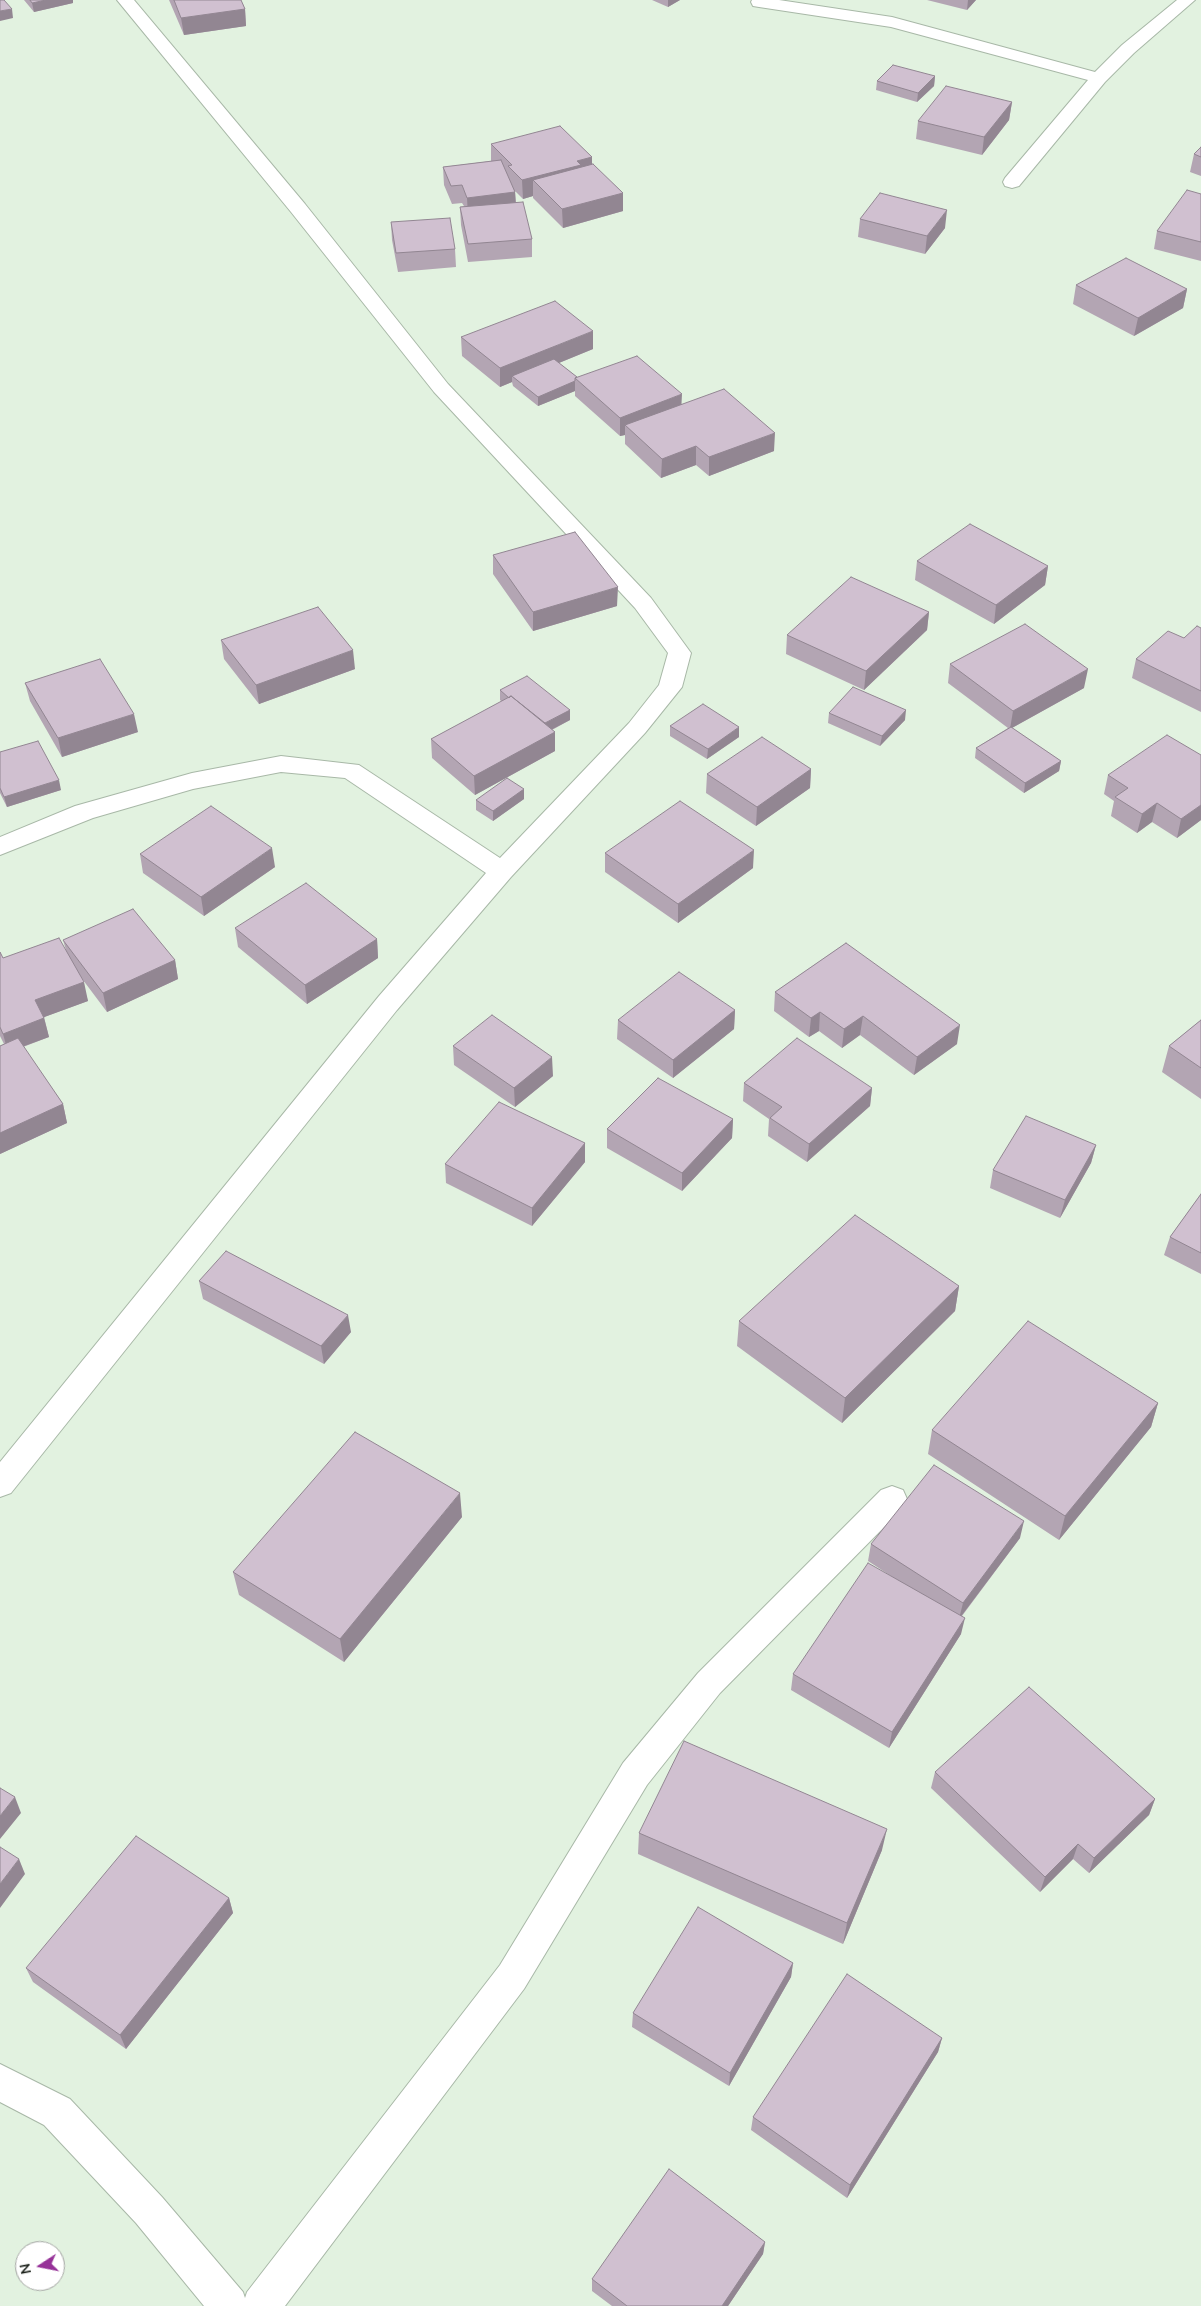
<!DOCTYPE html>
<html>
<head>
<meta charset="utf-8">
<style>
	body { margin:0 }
	#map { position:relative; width:1201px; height:2306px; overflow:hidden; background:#e2f2e0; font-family:"Nunito Sans",sans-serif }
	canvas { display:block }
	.north { position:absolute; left:15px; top:2241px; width:50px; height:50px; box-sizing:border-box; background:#fff; border:1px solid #a4a6a3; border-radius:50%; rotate:259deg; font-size:14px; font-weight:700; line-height:20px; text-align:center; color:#1b211a }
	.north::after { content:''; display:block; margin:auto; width:18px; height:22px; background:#963298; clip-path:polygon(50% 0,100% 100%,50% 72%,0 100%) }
</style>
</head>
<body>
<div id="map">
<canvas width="1201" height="2306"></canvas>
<div class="north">N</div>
</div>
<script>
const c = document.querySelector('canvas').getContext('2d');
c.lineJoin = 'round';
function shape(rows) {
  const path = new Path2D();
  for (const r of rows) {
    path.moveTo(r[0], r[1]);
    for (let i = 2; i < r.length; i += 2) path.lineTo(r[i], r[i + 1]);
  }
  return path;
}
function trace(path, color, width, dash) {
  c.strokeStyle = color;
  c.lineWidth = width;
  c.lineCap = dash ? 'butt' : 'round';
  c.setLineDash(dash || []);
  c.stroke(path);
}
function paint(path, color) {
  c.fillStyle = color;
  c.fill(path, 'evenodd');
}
const minor = shape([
	[117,0,134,0,305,204,448,384,651,598,691,653,682,687,645,733,511,877,397,1010,11,1493,0,1497,0,1462,379,996,486,873,345,778,281,772,193,789,93,818,0,855,0,837,75,806,192,773,281,756,359,765,500,858,629,723,659,685,668,653,635,608,434,392,291,212,117,0],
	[752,0,779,0,892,17,1095,72,1122,45,1177,0,1195,0,1134,53,1105,82,1019,186,1012,188,1005,186,1003,182,1005,178,1088,80,891,27,759,7,753,6,751,2,752,0],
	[892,1486,903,1490,907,1499,903,1508,720,1693,647,1785,524,1989,285,2306,204,2306,136,2223,44,2125,0,2102,0,2064,70,2099,162,2197,243,2292,245,2298,247,2292,500,1965,623,1763,698,1673,881,1490,892,1486]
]);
const wall = shape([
	[24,0,73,0,73,3,34,12],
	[169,0,241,0,245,9,246,26,184,35],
	[652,0,680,0,668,7],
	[927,0,976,0,967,10],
	[935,76,934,86,917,102,876,90,877,81],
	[1012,102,1009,120,982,155,916,139,918,121],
	[491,144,592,157,592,164,623,193,623,211,563,228,533,198,533,196,523,199,515,191,516,202,532,239,532,257,468,262,461,225,460,207,464,206,462,203,452,204,444,185,443,167,491,161],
	[1201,147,1201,176,1190,172,1194,154],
	[1201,194,1201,261,1154,249,1157,231],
	[860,219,945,228,925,254,858,237],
	[391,222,455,249,456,267,398,272,392,240],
	[1076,285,1187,289,1183,308,1134,336,1073,304],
	[461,337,593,349,559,363,577,377,682,404,774,451,709,476,696,465,661,478,625,444,625,435,620,436,575,396,575,391,538,406,513,386,512,382,500,387,462,356],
	[493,555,617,606,533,631,493,574],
	[917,561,1048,566,1045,585,994,624,915,580],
	[929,612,927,630,864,690,786,654,787,635],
	[1201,628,1201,712,1132,678,1136,659,1184,638],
	[221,640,355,669,259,704,224,659],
	[950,664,1084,688,1012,728,1061,761,1059,771,1024,793,975,758,976,748,1008,728,948,683],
	[25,683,138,732,62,757,30,701],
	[500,690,570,710,570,720,552,730,555,732,555,751,475,795,432,758,431,739,502,702,500,700],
	[829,713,905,720,880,746,828,723],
	[670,726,739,737,707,759,670,736],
	[0,752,61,790,7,807,0,793],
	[1201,755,1201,820,1177,838,1152,822,1137,833,1111,816,1114,801,1104,794,1108,775],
	[811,769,810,788,756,826,706,793,707,774],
	[524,789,524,799,493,821,476,810,476,800],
	[605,853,753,868,678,923,605,872],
	[140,854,275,867,204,916,143,873],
	[235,928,377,939,378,958,307,1004,238,947],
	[63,940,175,960,178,979,107,1012,80,976,88,1001,44,1017,49,1037,23,1047,63,1104,67,1123,0,1154,0,1046,4,1044,0,1036,0,952,3,958,66,950],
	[846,943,957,1044,914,1075,860,1035,842,1048,819,1031,809,1037,774,1011,775,992],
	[735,1010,734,1029,673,1078,617,1039,618,1020],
	[1201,1020,1201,1099,1162,1072,1169,1046],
	[453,1046,553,1076,515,1107,454,1065],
	[744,1083,872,1088,870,1106,807,1162,768,1136,769,1119,743,1101],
	[733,1119,732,1138,682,1191,607,1148,607,1129],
	[585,1143,585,1162,532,1226,446,1183,445,1164],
	[1096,1145,1091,1163,1060,1218,990,1188,993,1170],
	[1201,1194,1201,1274,1164,1255,1170,1237],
	[199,1281,351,1332,324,1364,203,1299],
	[959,1286,955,1311,842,1423,737,1346,739,1321],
	[1158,1403,1151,1427,1059,1540,928,1454,932,1430],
	[462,1517,344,1662,239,1595,233,1572],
	[1020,1538,962,1616,961,1634,889,1748,791,1690,793,1674,897,1580,868,1561,871,1544],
	[935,1772,1155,1799,1149,1815,1089,1873,1073,1859,1040,1892,931,1788],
	[639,1833,882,1850,843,1944,638,1854],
	[229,1898,233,1913,126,2049,33,1982,26,1968],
	[793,1963,791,1977,729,2086,632,2027,633,2013],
	[942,2038,938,2052,847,2198,751,2130,753,2117],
	[765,2242,763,2254,728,2306,612,2306,592,2291,592,2279]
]);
const shadedWall = shape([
	[46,0,73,0,73,3,34,12,32,3],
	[668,0,680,0,668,7],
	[968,0,976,0,967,10],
	[12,9,13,18,0,21,0,11],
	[245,9,246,26,184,35,181,18],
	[935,76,934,86,917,102,918,93],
	[1012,102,1009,120,982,155,984,137],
	[592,157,592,175,533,180,533,196,523,199,522,180,577,161],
	[515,192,516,210,468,216,467,198],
	[623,193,623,211,563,228,562,209],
	[947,210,945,228,925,254,927,236],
	[1187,289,1183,308,1134,336,1138,318],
	[593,331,593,349,517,380,512,376,512,382,500,387,500,368],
	[575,381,575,391,538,406,538,397],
	[682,394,681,413,625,425,625,435,620,436,620,418],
	[775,433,774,451,709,476,709,457],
	[696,446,696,465,661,478,662,459],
	[1048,566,1045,585,994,624,996,605],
	[618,587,617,606,533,631,533,612],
	[929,612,927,630,864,690,866,671],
	[353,650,355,669,259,704,256,685],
	[1088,669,1084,688,1010,729,1013,711],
	[570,710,570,720,543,734,542,725],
	[906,710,905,720,880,746,882,736],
	[134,714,138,732,62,757,58,738],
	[739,727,739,737,707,759,708,749],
	[555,732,555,751,475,795,474,776],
	[1061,761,1059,771,1024,793,1025,783],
	[811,769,810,788,756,826,757,807],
	[59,780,61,790,7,807,4,797],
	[524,789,524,799,493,821,493,811],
	[1157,803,1152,822,1137,833,1142,814],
	[1201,805,1201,820,1177,838,1181,819],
	[272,848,275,867,204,916,201,897],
	[754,850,753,868,678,923,678,904],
	[377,939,378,958,307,1004,305,985],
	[175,960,178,979,107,1012,103,993],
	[84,982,88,1001,39,1019,35,1000],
	[735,1010,734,1029,673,1078,673,1060],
	[820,1012,819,1031,809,1037,811,1018],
	[863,1016,860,1035,842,1048,844,1029],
	[44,1018,49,1037,8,1052,3,1034],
	[960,1025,957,1044,914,1075,917,1057],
	[552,1057,553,1076,515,1107,514,1088],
	[872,1088,870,1106,807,1162,809,1144],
	[63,1104,67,1123,0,1154,0,1133],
	[733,1119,732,1138,682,1191,682,1173],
	[585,1143,585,1162,532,1226,532,1208],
	[1096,1145,1091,1163,1060,1218,1065,1200],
	[959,1286,955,1311,842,1423,845,1398],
	[348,1315,351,1332,324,1364,321,1346],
	[1158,1403,1151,1427,1059,1540,1065,1516],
	[460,1493,462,1517,344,1662,340,1639],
	[1024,1521,1020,1538,959,1619,963,1603],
	[965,1618,961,1634,889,1748,892,1732],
	[15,1797,21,1813,0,1839,0,1816],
	[1155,1799,1149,1815,1089,1873,1094,1858],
	[887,1829,882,1850,843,1944,847,1923],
	[1078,1844,1073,1859,1040,1892,1045,1877],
	[19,1859,25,1874,0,1908,0,1884],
	[229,1898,233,1913,126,2049,120,2035],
	[793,1963,791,1977,729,2086,730,2073],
	[942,2038,938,2052,847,2198,850,2185],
	[765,2242,763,2254,728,2306,722,2306]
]);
const building = shape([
	[0,0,4,0,12,9,0,11,0,0],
	[30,0,46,0,32,3,30,0],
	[174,0,241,0,245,9,181,18,174,0],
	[893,65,935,76,918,93,877,81,893,65],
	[946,86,1012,102,984,137,918,121,946,86],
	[560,126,592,157,577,161,581,165,522,180,508,166,512,165,491,144,560,126],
	[1201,147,1201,157,1194,154,1201,147],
	[501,160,515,192,467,198,462,185,451,186,443,167,501,160],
	[593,164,623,193,562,209,533,180,593,164],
	[1187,190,1201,194,1201,242,1157,231,1187,190],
	[880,193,947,210,927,236,860,219,880,193],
	[523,202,532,239,468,244,460,207,523,202],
	[450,218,455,249,396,253,391,222,450,218],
	[1126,258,1187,289,1138,318,1076,285,1126,258],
	[555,301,593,331,500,368,461,337,555,301],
	[637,356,682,394,620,418,575,378,637,356],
	[554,359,577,377,575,378,575,381,538,397,512,376,554,359],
	[724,389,775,433,709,457,696,446,662,459,625,425,724,389],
	[970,524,1048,566,996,605,917,561,970,524],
	[575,532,618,587,533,612,493,555,575,532],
	[851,577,929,612,866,671,787,635,851,577],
	[318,607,353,650,256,685,221,640,318,607],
	[1025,624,1088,669,1013,711,950,664,1025,624],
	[1197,626,1201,628,1201,691,1136,659,1168,631,1184,638,1197,626],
	[100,659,134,714,58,738,25,683,100,659],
	[527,676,570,710,545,723,511,696,509,698,500,690,527,676],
	[853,687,906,710,882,736,829,713,853,687],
	[511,696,555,732,474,776,431,739,511,696],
	[703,704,739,727,708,749,670,726,703,704],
	[1011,727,1061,761,1025,783,976,748,1011,727],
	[1167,735,1201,755,1201,805,1181,819,1157,803,1142,814,1115,797,1128,788,1108,775,1167,735],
	[762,737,811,769,757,807,707,774,762,737],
	[38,741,59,780,4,797,0,788,0,752,38,741],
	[507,778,524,789,493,811,476,800,507,778],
	[680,801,754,850,678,904,605,853,680,801],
	[211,806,272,848,201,897,140,854,211,806],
	[306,883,377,939,305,985,235,928,306,883],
	[133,909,175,960,103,993,63,940,133,909],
	[59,938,84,982,35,1000,44,1018,3,1034,0,1027,0,952,3,958,59,938],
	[846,943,960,1025,917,1057,863,1016,844,1029,820,1012,811,1018,775,992,846,943],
	[679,972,735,1010,673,1060,618,1020,679,972],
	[492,1015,552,1057,514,1088,453,1046,492,1015],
	[1201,1020,1201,1068,1169,1046,1201,1020],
	[18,1038,63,1104,0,1133,0,1046,18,1038],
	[797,1038,872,1088,809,1144,770,1118,782,1107,744,1083,797,1038],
	[658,1078,733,1119,682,1173,607,1129,658,1078],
	[499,1102,585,1143,532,1208,445,1164,499,1102],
	[1026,1116,1096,1145,1065,1200,993,1170,1026,1116],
	[1201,1194,1201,1253,1170,1237,1201,1194],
	[855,1215,959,1286,845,1398,739,1321,855,1215],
	[226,1251,348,1315,321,1346,199,1281,226,1251],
	[1028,1321,1158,1403,1065,1516,932,1430,1028,1321],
	[355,1432,460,1493,340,1639,233,1572,355,1432],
	[934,1465,1024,1521,963,1603,871,1544,934,1465],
	[868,1563,965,1618,892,1732,793,1674,868,1563],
	[1029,1687,1155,1799,1094,1858,1078,1844,1045,1877,935,1772,1029,1687],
	[684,1741,887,1829,847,1923,639,1833,684,1741],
	[0,1788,15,1797,0,1816,0,1788],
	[136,1836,229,1898,120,2035,26,1968,136,1836],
	[0,1847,19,1859,0,1884,0,1847],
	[698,1907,793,1963,730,2073,633,2013,698,1907],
	[847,1974,942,2038,850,2185,753,2117,847,1974],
	[669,2169,765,2242,722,2306,627,2306,592,2279,669,2169]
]);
trace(minor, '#a8b8a7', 2);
paint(minor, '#fff');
paint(wall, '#b3a5b3');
paint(shadedWall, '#928692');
paint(building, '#d0c0d0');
trace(building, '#928692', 1);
</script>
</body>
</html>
